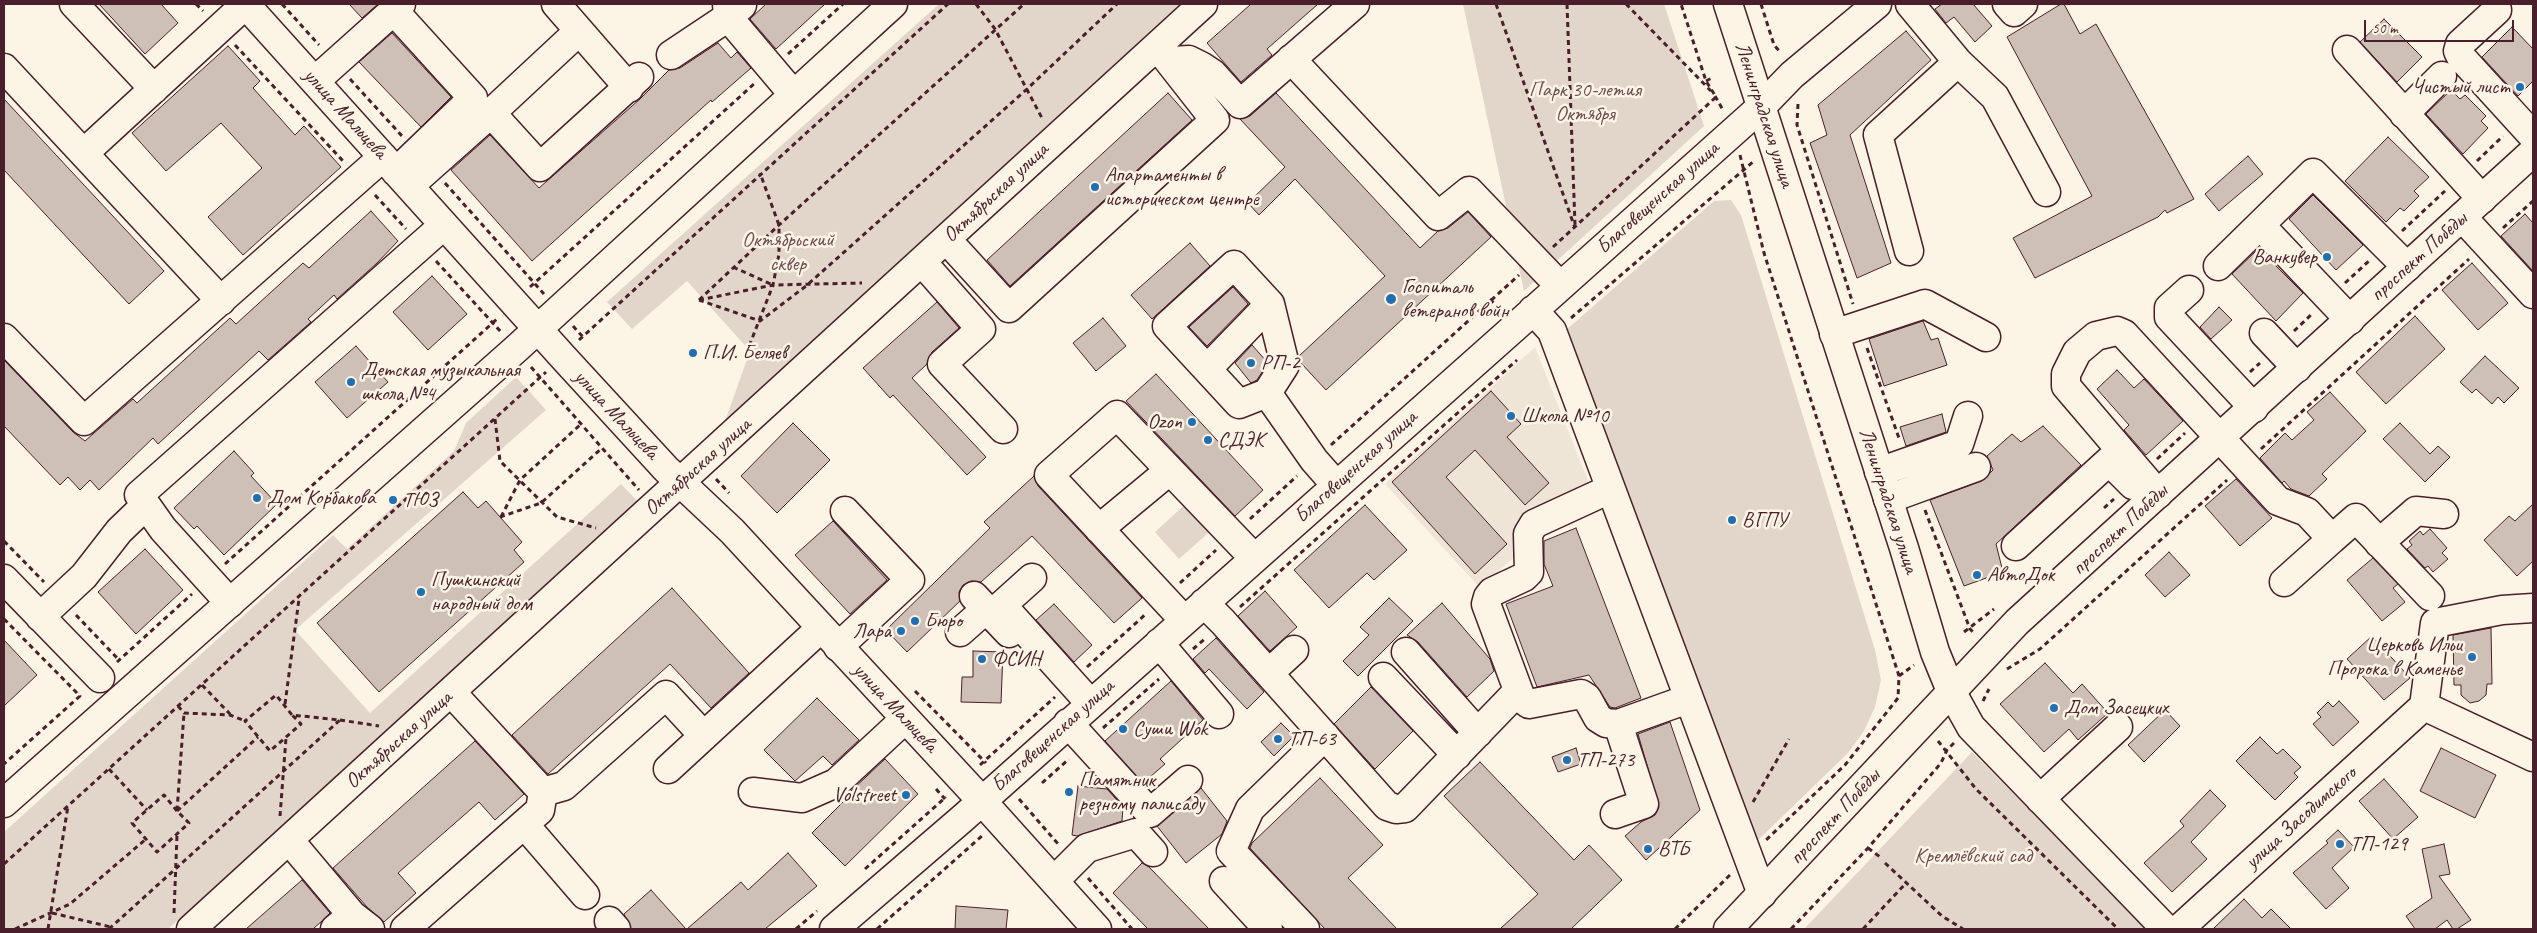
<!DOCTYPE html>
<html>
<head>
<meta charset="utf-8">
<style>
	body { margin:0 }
	#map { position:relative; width:2537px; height:933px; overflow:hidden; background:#fcf5e5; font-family:Caveat,sans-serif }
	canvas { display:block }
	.frame { position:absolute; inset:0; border:5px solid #4a1f2b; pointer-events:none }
	.scale { position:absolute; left:2364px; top:20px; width:150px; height:22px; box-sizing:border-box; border:2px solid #4a1f2b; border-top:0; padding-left:6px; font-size:15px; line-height:18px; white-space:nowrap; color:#4a1f2b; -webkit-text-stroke:4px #fcf5e5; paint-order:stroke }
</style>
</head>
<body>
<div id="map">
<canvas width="2537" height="933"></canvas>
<div class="frame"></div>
<div class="scale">50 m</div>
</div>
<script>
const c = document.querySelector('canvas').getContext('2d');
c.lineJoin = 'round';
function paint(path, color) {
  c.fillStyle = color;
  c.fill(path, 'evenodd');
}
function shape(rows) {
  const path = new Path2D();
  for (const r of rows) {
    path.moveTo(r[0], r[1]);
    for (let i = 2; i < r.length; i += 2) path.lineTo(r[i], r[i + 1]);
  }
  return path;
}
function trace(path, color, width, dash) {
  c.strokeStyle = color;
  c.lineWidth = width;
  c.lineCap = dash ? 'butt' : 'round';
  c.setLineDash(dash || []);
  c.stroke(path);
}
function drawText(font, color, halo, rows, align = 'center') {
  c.font = font + ' Caveat,sans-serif';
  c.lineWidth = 5;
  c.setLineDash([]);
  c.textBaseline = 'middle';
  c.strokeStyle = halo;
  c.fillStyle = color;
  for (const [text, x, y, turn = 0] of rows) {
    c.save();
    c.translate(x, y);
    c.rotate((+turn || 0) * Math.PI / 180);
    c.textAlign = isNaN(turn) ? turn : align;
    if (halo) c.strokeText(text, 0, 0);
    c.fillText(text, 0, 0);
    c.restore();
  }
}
const built = shape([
	[1535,347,1591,488,1480,588,1385,484]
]);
const green = shape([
	[939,4,1183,4,723,427,750,351,687,281,632,329,607,302],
	[1463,4,1664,4,1704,126,1524,291],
	[1731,200,1741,215,1875,650,1881,680,1875,707,1864,731,1848,753,1757,841,1566,330,1714,201],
	[516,377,546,410,295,630,370,713,621,484,640,504,168,929,4,929,4,832,333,535,347,549,454,451,466,423],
	[1190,500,1215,527,1179,559,1155,532],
	[1972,752,2149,929,1804,929]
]);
const building = shape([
	[99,4,161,4,178,23,145,54,99,4],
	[349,4,378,4,362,18,349,4],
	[766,4,825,4,776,49,750,19,766,4],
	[1251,4,1318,4,1267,49,1272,55,1241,82,1207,43,1251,4],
	[1942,4,1973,4,1992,26,1975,42,1954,17,1946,23,1935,9,1942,4],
	[2061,4,2064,4,2080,34,2096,24,2194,199,2167,213,2165,210,2158,217,2035,278,2013,238,2092,196,2007,37,2061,4],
	[2384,19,2422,57,2397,82,2360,42,2384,19],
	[2512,27,2533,49,2533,81,2518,96,2482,57,2512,27],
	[1906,31,1931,60,1850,135,1891,263,1857,278,1810,143,1827,135,1818,105,1906,31],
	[392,33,451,97,421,127,359,62,392,33],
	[718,43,731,58,737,52,751,68,712,102,711,100,532,261,451,170,490,135,539,188,640,99,669,70,680,68,718,43],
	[228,46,260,81,253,88,295,135,304,126,341,167,243,255,208,217,262,168,221,123,166,171,132,133,228,46],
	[2451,90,2460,99,2465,95,2486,116,2481,121,2488,128,2463,154,2426,114,2451,90],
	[1168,93,1192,120,1010,286,987,260,1168,93],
	[1276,93,1420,248,1438,231,1448,228,1468,212,1491,237,1326,390,1300,362,1299,356,1385,276,1295,179,1259,215,1248,203,1285,167,1240,119,1250,116,1276,93],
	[4,99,164,271,129,304,4,170,4,99],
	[2388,137,2429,177,2414,191,2419,196,2404,211,2400,208,2386,222,2345,181,2388,137],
	[2248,156,2263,174,2219,211,2205,194,2248,156],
	[2313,195,2363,245,2336,270,2289,219,2313,195],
	[371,211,398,241,377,263,337,299,334,295,308,319,311,322,268,360,259,351,158,444,153,438,99,490,90,480,80,490,68,477,60,485,4,426,4,360,73,432,85,441,133,399,137,403,230,318,236,324,303,263,309,268,371,211],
	[2525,214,2533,223,2533,271,2501,236,2525,214],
	[1190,243,1210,266,1152,319,1131,295,1190,243],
	[2256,251,2259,254,2261,251,2303,293,2276,321,2232,274,2256,251],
	[2472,263,2508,303,2478,330,2442,290,2472,263],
	[432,276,467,314,428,350,393,312,432,276],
	[1233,287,1248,304,1207,346,1189,327,1233,287],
	[937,302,959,328,932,352,927,364,912,378,986,457,967,475,893,395,890,398,863,368,937,302],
	[2219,307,2232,320,2211,339,2200,327,2219,307],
	[2415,316,2445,349,2386,404,2356,372,2415,316],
	[1103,318,1126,346,1096,371,1073,343,1103,318],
	[1923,321,1931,340,1938,338,1947,365,1884,386,1869,339,1923,321],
	[1252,345,1268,363,1257,380,1251,383,1235,363,1252,345],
	[356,346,388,382,347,418,315,382,356,346],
	[2485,356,2519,388,2504,403,2498,397,2492,404,2476,389,2472,393,2460,382,2485,356],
	[2117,370,2134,388,2144,379,2183,421,2146,455,2124,430,2129,425,2097,389,2117,370],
	[1156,374,1263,490,1235,516,1126,401,1156,374],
	[1491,391,1521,424,1507,437,1549,483,1525,505,1475,450,1446,477,1507,544,1475,574,1392,482,1491,391],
	[2330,392,2366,431,2322,474,2327,479,2309,496,2291,489,2284,481,2282,483,2260,458,2285,433,2292,440,2314,420,2307,412,2330,392],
	[1942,414,1946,432,1906,446,1900,427,1942,414],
	[793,423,830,460,777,513,741,476,793,423],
	[2400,423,2430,454,2438,446,2450,457,2425,482,2383,439,2400,423],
	[2043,426,2081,465,1996,544,2003,572,1964,586,1930,500,1982,481,1993,470,1987,456,2012,434,2021,442,2043,426],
	[234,451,254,473,251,476,277,504,224,555,197,526,194,529,174,508,234,451],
	[1034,476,1038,486,1142,598,1114,623,1032,536,981,582,971,581,963,585,959,592,960,601,907,652,886,630,990,528,984,522,1034,476],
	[2236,479,2272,518,2240,546,2205,506,2236,479],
	[463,492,478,508,486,501,522,542,514,550,524,562,379,692,317,623,463,492],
	[2533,504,2533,561,2517,576,2484,540,2509,516,2515,521,2533,504],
	[1365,505,1407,550,1374,580,1367,573,1329,608,1294,570,1365,505],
	[833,521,887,580,850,614,795,555,833,521],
	[1576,528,1641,698,1615,708,1610,707,1589,675,1537,687,1506,604,1553,586,1544,564,1544,541,1576,528],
	[2430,529,2447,548,2442,553,2448,559,2433,572,2428,566,2425,568,2407,549,2412,545,2409,541,2420,531,2423,535,2430,529],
	[145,549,183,590,136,634,98,592,145,549],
	[2169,552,2190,575,2165,597,2145,575,2169,552],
	[2373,558,2398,584,2393,588,2405,602,2382,621,2347,580,2373,558],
	[672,588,749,673,711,708,670,664,548,774,512,735,672,588],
	[1265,591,1297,627,1270,651,1238,616,1265,591],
	[1389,598,1413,621,1358,676,1343,661,1369,635,1360,627,1389,598],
	[1442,603,1490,659,1494,671,1467,697,1418,642,1407,635,1442,603],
	[1054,604,1092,645,1074,662,1036,620,1054,604],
	[2491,628,2492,684,2487,684,2486,695,2479,701,2470,703,2461,695,2461,685,2454,685,2453,635,2491,628],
	[2372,636,2410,678,2384,700,2347,659,2372,636],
	[1216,638,1264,692,1247,709,1209,669,1205,673,1193,659,1216,638],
	[4,640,37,675,4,706,4,640],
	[973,651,1003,652,1001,703,961,702,962,677,973,677,973,651],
	[2045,663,2073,693,2082,684,2108,713,2078,740,2069,729,2044,752,2000,704,2045,663],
	[1171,681,1203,720,1160,759,1165,764,1143,783,1105,741,1171,681],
	[1371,687,1413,731,1375,769,1334,724,1371,687],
	[817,698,859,740,832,765,823,756,795,781,764,750,817,698],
	[2339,701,2359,722,2333,746,2313,724,2321,717,2317,713,2328,702,2333,707,2339,701],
	[2165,710,2180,726,2144,762,2128,745,2165,710],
	[1670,722,1700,810,1646,860,1625,836,1641,822,1655,815,1659,807,1638,734,1670,722],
	[1281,723,1294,736,1274,756,1261,742,1281,723],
	[2260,737,2277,754,2283,749,2301,767,2294,773,2298,777,2275,800,2236,761,2260,737],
	[475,741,524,794,495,820,479,802,398,873,416,893,384,922,367,907,333,868,475,741],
	[1576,748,1581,764,1558,772,1552,757,1576,748],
	[2441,748,2496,775,2475,818,2420,791,2441,748],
	[885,759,918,794,845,866,812,833,850,795,849,793,885,759],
	[1480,762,1574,860,1589,845,1622,880,1571,929,1500,929,1538,894,1444,796,1480,762],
	[1320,778,1383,845,1348,878,1397,929,1325,929,1250,848,1252,843,1320,778],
	[2384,779,2418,817,2393,839,2359,801,2384,779],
	[1078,786,1107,789,1123,807,1122,821,1077,836,1072,835,1078,786],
	[1201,788,1227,821,1222,834,1186,863,1157,826,1201,788],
	[2210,790,2226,806,2191,842,2207,859,2172,892,2144,863,2184,826,2180,821,2210,790],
	[2338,830,2354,847,2332,868,2349,888,2326,909,2293,873,2328,843,2326,841,2338,830],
	[2444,844,2450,874,2439,876,2471,920,2457,929,2453,929,2447,920,2435,929,2415,929,2406,916,2432,898,2422,849,2444,844],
	[788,853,817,886,765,929,687,929,741,882,748,890,788,853],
	[1142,863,1149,867,1209,929,1148,929,1113,893,1142,863],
	[302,880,330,913,322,921,313,929,246,929,302,880],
	[651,890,686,929,631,929,624,914,651,890],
	[2244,899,2262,918,2271,909,2291,929,2213,929,2244,899],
	[956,906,1008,910,1006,929,955,929,956,906]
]);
const path = shape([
	[196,4,203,11],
	[282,4,319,45],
	[976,4,995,29,1043,120],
	[1496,4,1575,228],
	[1567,4,1575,225],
	[1626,4,1711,91],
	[1761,4,1774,45,1781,53],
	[235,45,343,161],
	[788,54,843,4],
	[350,79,402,136],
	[1706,81,1712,78],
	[1715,96,1723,110],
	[1798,104,1797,125,1853,304],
	[1740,155,1764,253,1899,676,1898,698,1845,765,1766,840],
	[2477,161,2503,136],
	[445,183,544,294],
	[375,195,406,229],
	[2503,228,2533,201],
	[2402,231,2445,191],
	[1553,247,1716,97,1706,81,1681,4],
	[436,261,501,332],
	[733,267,773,285],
	[2345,283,2370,260],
	[530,287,755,83],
	[1490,299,1500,310],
	[699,300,760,321,806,286,1027,89,1117,4],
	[699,300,779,225,1024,4],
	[699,300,773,285,862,283],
	[1571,318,1754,161],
	[573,326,583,337],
	[2294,331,2313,313],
	[579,340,948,4],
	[1867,348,1900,441],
	[746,354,773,285,779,254,779,225,760,173],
	[531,367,639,490],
	[2250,372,2260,363],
	[495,419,500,461,557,517,596,528],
	[1331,445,1519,275],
	[2261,449,2469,259],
	[2157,459,2185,433],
	[716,479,729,493],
	[2104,508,2114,499],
	[1925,510,1970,629,1975,634],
	[500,517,541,503,602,448],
	[501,517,520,480,581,424],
	[1250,519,1297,476],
	[4,541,44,582],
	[225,564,497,319],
	[1180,583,1216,550],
	[1240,607,1517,360],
	[76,615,119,660],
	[4,619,80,696,4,764],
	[1964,632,1994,609],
	[1193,649,1206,638],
	[117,662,192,594],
	[1087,667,1147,613],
	[2007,669,2040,649,2227,480],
	[1899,676,1914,665],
	[202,685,230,714],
	[915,691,986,763],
	[1983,701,1989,689],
	[285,704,299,599],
	[178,706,184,713,230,715,245,721],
	[340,720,379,726],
	[1103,728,1159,679],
	[1938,741,1976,789,2118,929],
	[980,765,1055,697],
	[109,769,147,810],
	[1042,783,1069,759],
	[936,789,945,799],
	[1019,799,1059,845],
	[1753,802,1789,739],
	[177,811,164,795,132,823,157,852,189,823,177,811,184,713],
	[177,811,258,737],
	[280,816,286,738],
	[1868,848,1880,857],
	[1885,863,1942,916,1963,929],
	[4,864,546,372],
	[865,869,946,797],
	[1088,878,1132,929],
	[52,913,111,927],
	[174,913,177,835],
	[15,929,70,904,146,839],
	[48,929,68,806],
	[109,929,340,720,292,715,276,695,245,721,270,751,301,724,292,715],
	[796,929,817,911],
	[877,929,983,835],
	[1675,929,1731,874],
	[1791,929,1868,848,1941,763,1947,750,1955,742],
	[1863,929,1907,882]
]);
const minor = shape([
	[74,4,154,89],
	[245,4,563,357,666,469,732,531,981,800,1097,929],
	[556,4,629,88],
	[727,4,728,17,793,94],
	[2007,4,2014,12,2023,4],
	[2497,10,2460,44,2458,51,2461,57,2533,136],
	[394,11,473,98,396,172],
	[2347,50,2482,199],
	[671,55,728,17,742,5],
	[1291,59,1438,216,1469,191,1560,286],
	[1171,61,1189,60,1201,66,1213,74,1240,104,1355,4],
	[1958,62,1995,97,2046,192],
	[4,68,221,301],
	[315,81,401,4],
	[491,113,579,31],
	[2404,114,2442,76],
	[84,153,246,4],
	[409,186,491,113,540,167,639,77],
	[2462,217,2533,294],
	[2260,225,2350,320],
	[946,239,1009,308,1215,120,1157,46],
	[1909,251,1878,135,1958,62,1910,4],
	[922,262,981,329,942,364,1003,429],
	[1234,265,1270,304,1285,365,1267,393,1239,404,1167,326,1234,265],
	[2218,266,2313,173,2407,267],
	[2189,290,2169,308,2169,317,2254,408],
	[1533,310,1552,331,1762,894],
	[2264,333,2297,368],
	[1834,334,1925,304,1986,337],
	[4,338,84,421,383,157],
	[1207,369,1270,304],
	[1267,393,1314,460,1336,485],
	[1879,472,1959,444,1968,416],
	[1610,489,1534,524,1528,534,1529,572,1524,577,1492,592,1488,597,1486,604,1521,698,1529,704,1581,694,1587,698,1598,718,1606,723,1618,724,1688,699],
	[2158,494,2066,386,2066,374,2077,352,2096,336,2117,331,2124,334,2278,501,2307,512,2332,539,2284,582],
	[1888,499,1976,467],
	[1099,529,1169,471],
	[2332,539,2356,518,2430,596],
	[2379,543,2416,511,2444,514],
	[2016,546,2109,461,2133,485],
	[1032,578,1002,605,1090,703],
	[4,579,100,678],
	[974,596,1009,633],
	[230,603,163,529,139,495,444,225],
	[1204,603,1223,622,1387,806,1396,809,1405,808,1518,691],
	[40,617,84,576,119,531,146,505],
	[1184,620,1049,475,1117,415,1254,558],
	[960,632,986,609],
	[1159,643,1219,714],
	[838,647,910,580,845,511],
	[1406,652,1478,733],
	[1269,673,1294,650],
	[1383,677,1457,755],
	[1951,691,1971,727,2166,929],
	[451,692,543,792],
	[2424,706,2533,757],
	[1068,723,1150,813,1188,780],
	[668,769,821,628],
	[753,792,802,798,836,783,905,719],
	[2040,799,2118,727],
	[1615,814,1644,804,1618,724],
	[524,824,585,895],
	[289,840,352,915,335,929],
	[1054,881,1087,848,1136,833,1153,852],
	[1224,881,1268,929],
	[352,915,370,929],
	[609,921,616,929],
	[191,929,1203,4],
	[405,929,540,810,543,792,564,786,666,695,704,736],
	[834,929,963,818,1515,327,1761,107,1792,75,1877,4],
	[1305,929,1231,851,1250,809,1325,736],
	[2179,929,2424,706,2435,623,2502,610,2533,608]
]);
const major = shape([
	[1728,4,1904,548,1935,652,1951,691],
	[4,803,516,349,893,4],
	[1728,929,2017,622,2533,152]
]);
const markers = [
	[2520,87,5,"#1f6fb2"],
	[1095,187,5,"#1f6fb2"],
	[2327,257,5,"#1f6fb2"],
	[1391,299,6,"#1f6fb2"],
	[693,353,5,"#1f6fb2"],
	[1251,363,5,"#1f6fb2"],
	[351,382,5,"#1f6fb2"],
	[1511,416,5,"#1f6fb2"],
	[1192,422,5,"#1f6fb2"],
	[1208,440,5,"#1f6fb2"],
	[257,498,5,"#1f6fb2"],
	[393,500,5,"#1f6fb2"],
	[1732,520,5,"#1f6fb2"],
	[1977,575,5,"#1f6fb2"],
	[421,592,5,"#1f6fb2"],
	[915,621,5,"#1f6fb2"],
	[901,631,5,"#1f6fb2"],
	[2472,657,5,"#1f6fb2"],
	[982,659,5,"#1f6fb2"],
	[2054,708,5,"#1f6fb2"],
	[1123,729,5,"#1f6fb2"],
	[1278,739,5,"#1f6fb2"],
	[1567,760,5,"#1f6fb2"],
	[1069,792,5,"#1f6fb2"],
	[906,795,5,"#1f6fb2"],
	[2340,844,5,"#1f6fb2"],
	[1648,849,5,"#1f6fb2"]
];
const poiNames = [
	["Чистый лист",2510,87,"right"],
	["Апартаменты в",1105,175],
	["историческом центре",1105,199],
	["Ванкувер",2317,257,"right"],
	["Госпиталь",1402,287],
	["ветеранов войн",1402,311],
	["П.И. Беляев",703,353],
	["РП-2",1261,363],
	["Детская музыкальная",361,370],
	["школа №4",361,394],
	["Школа №10",1521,416],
	["Ozon",1182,422,"right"],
	["СДЭК",1218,440],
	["Дом Корбакова",267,498],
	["ТЮЗ",403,500],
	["ВГПУ",1742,520],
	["АвтоДок",1987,575],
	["Пушкинский",431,580],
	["народный дом",431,604],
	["Бюро",925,621],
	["Лара",891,631,"right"],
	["Церковь Ильи",2462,645,"right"],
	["Пророка в Каменье",2462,669,"right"],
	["ФСИН",992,659],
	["Дом Засецких",2064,708],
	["Суши Wok",1133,729],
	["ТП-63",1288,739],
	["ТП-273",1577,760],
	["Памятник",1079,780],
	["резному палисаду",1079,804],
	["Volstreet",896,795,"right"],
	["ТП-129",2350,844],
	["ВТБ",1658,849]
];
const parkNames = [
	["Парк 30-летия",1585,90],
	["Октября",1585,114],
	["Октябрьский",788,240],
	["сквер",788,264],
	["Кремлёвский сад",1973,856]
];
const streetNames = [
	["улица Мальцева",345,114,48],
	["Ленинградская улица",1764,115,72],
	["Октябрьская улица",996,193,-43],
	["Благовещенская улица",1658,198,-42],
	["проспект Победы",2419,257,-42],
	["улица Мальцева",616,415,47],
	["Октябрьская улица",698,467,-42],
	["Благовещенская улица",1356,467,-42],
	["Ленинградская улица",1888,501,72],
	["проспект Победы",2120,530,-43],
	["улица Мальцева",895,708,47],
	["Благовещенская улица",1053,736,-42],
	["Октябрьская улица",399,740,-42],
	["проспект Победы",1835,817,-47],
	["улица Засодимского",2301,818,-42]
];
paint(built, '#eee5d7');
paint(green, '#e2d5ca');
paint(building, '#cfc0b7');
trace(building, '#4a1f2b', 1);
trace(minor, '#4a1f2b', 31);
trace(major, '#4a1f2b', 31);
trace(path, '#4a1f2b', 3, [5, 4]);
trace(minor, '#fcf5e5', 28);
trace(major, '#fcf5e5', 28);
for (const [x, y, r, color] of markers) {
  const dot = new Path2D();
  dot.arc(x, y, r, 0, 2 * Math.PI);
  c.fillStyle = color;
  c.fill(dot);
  trace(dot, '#fcf5e5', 2);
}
drawText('21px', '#4a1f2b', '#fcf5e5', poiNames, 'left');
drawText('21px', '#704c53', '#fcf5e5', parkNames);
drawText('21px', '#4a1f2b', '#fcf5e5', streetNames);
</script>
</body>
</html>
